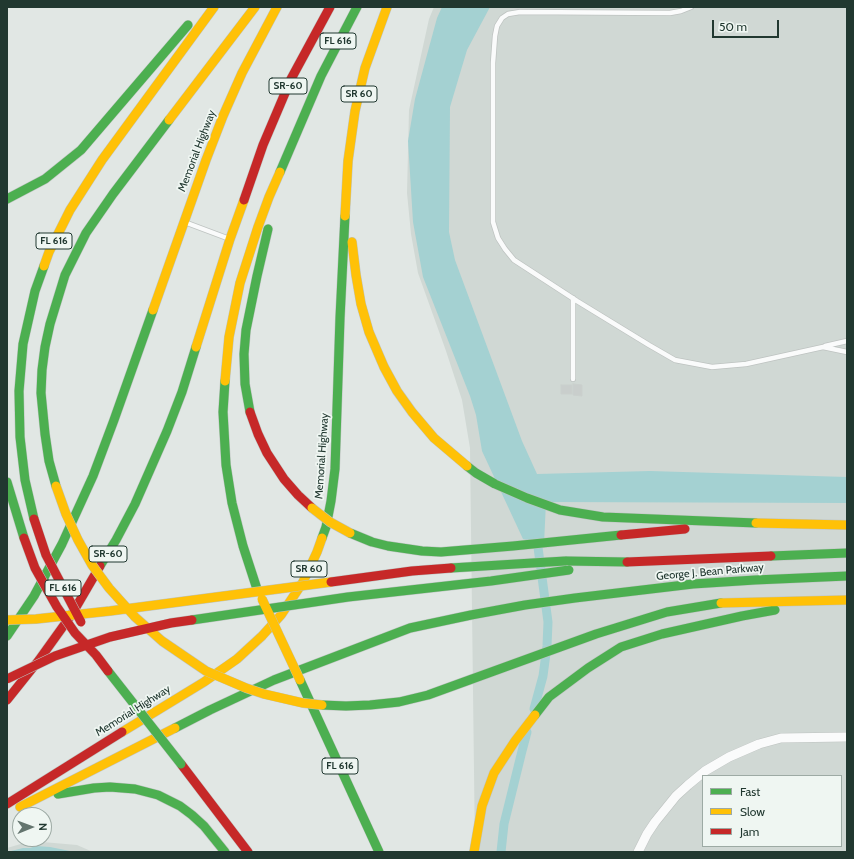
<!DOCTYPE html>
<html>
<head>
<meta charset="utf-8">
<style>
	body { margin:0 }
	#map { position:relative; width:854px; height:859px; overflow:hidden; background:#e1e7e4; font-family:Cabin,sans-serif }
	canvas { display:block }
	.frame { position:absolute; inset:0; border:8px solid #213830; pointer-events:none }
	.legend { position:absolute; left:702px; top:775px; width:140px; height:72px; box-sizing:border-box; background:#eff6f2; border:1px solid #9daaa4; margin:0; padding:5px 7px; list-style:none; font-size:12px; color:#213830 }
	.legend li { display:flex; align-items:center; gap:8px; height:20px }
	.legend b { width:20px; border:1px solid #9daaa4 }
	.north { position:absolute; left:12px; top:807px; width:40px; height:40px; box-sizing:border-box; background:#eff6f2; border:1px solid #9daaa4; border-radius:50%; rotate:89deg; font-size:11px; font-weight:700; line-height:16px; text-align:center; color:#213830 }
	.north::after { content:''; display:block; margin:auto; width:14px; height:18px; background:#64756f; clip-path:polygon(50% 0,100% 100%,50% 72%,0 100%) }
	.scale { position:absolute; left:712px; top:20px; width:67px; height:18px; box-sizing:border-box; border:2px solid #213830; border-top:0; padding-left:5px; font-size:12px; line-height:14px; white-space:nowrap; color:#213830; -webkit-text-stroke:3px #eff6f2; paint-order:stroke }
</style>
</head>
<body>
<div id="map">
<canvas width="854" height="859"></canvas>
<div class="frame"></div>
<ul class="legend">
<li><b style="height:5px;background:#4caf50"></b>Fast</li>
<li><b style="height:5px;background:#ffc107"></b>Slow</li>
<li><b style="height:5px;background:#c62828"></b>Jam</li>
</ul>
<div class="north">N</div>
<div class="scale">50 m</div>
</div>
<script>
const c = document.querySelector('canvas').getContext('2d');
c.lineJoin = 'round';
function paint(path, color) {
  c.fillStyle = color;
  c.fill(path, 'evenodd');
}
function shape(rows) {
  const path = new Path2D();
  for (const r of rows) {
    path.moveTo(r[0], r[1]);
    for (let i = 2; i < r.length; i += 2) path.lineTo(r[i], r[i + 1]);
  }
  return path;
}
function trace(path, color, width, dash) {
  c.strokeStyle = color;
  c.lineWidth = width;
  c.lineCap = dash ? 'butt' : 'round';
  c.setLineDash(dash || []);
  c.stroke(path);
}
function drawText(font, color, halo, rows, align = 'center') {
  c.font = font + ' Cabin,sans-serif';
  c.lineWidth = 3.5;
  c.setLineDash([]);
  c.textBaseline = 'middle';
  c.strokeStyle = halo;
  c.fillStyle = color;
  for (const [text, x, y, turn = 0] of rows) {
    c.save();
    c.translate(x, y);
    c.rotate((+turn || 0) * Math.PI / 180);
    c.textAlign = isNaN(turn) ? turn : align;
    if (halo) c.strokeText(text, 0, 0);
    c.fillText(text, 0, 0);
    c.restore();
  }
}
const built = shape([
	[434,7,847,7,847,852,475,852,470,448,462,400,446,351,418,273,411,234,407,193,409,110,429,19],
	[703,776,841,776,841,846,703,846],
	[31,841,77,845,93,852,7,852,7,848]
]);
const water = shape([
	[442,7,490,7,467,50,450,107,449,232,455,260,522,441,537,474,650,471,847,477,847,503,546,502,544,544,523,539,482,451,476,415,470,396,423,277,413,222,408,141,415,99,437,18],
	[36,846,50,847,75,852,7,852,23,848,30,848]
]);
const canal = shape([
	[534,709,543,676,547,646,548,622,537,540],
	[501,852,504,824,522,751,527,732]
]);
const building = shape([
	[573,384,582,385,582,396,573,395,573,384],
	[561,385,572,385,572,394,561,394,561,385]
]);
const lane = shape([
	[691,7,681,11,670,13,520,12,508,14,502,18,497,26,495,36,493,63,493,222,498,238,505,249,514,260,577,301,649,345,675,360,712,367,746,364,823,347,847,352],
	[187,223,227,238],
	[825,346,847,341],
	[573,379,573,298]
]);
const street = shape([
	[638,852,647,834,655,822,676,796,688,785,705,771,729,757,759,744,781,738,847,737]
]);
const fast = shape([
	[280,172,321,76,357,7],
	[7,199,45,179,81,150,188,25],
	[225,381,223,412,226,465,232,503,243,546,257,589],
	[250,412,245,384,244,354,246,330,257,276,268,229],
	[467,466,476,473,495,484,527,498,560,510,603,517,756,523],
	[7,482,24,538],
	[56,486,49,461,45,434,41,393,42,370,45,347,50,324,65,275,86,233,113,194,169,120],
	[34,519,25,480,20,437,19,391,23,344,35,291,44,266],
	[350,533,372,542,388,546,422,551,441,552,513,546,621,535],
	[322,538,326,527,331,501,335,469,340,318,345,216],
	[771,556,847,553],
	[567,561,627,562],
	[100,566,116,540,135,504,167,431,182,392,196,347],
	[575,598,693,584,755,580,847,576],
	[7,636,34,596,62,544,93,476,114,420,153,310],
	[300,680,379,852],
	[322,705,346,706,370,705,399,702,428,695,596,634,667,612,721,603],
	[535,715,549,697,588,668,621,647,662,634,742,616,775,610],
	[175,728,210,710,274,680,410,628,471,615,525,605,575,598],
	[58,794,94,788,110,787,135,789,158,795,180,806,192,815,204,826,225,852]
]);
const slow = shape([
	[169,120,255,7],
	[345,216,348,161,355,111,365,68,387,7],
	[352,242,356,275,361,304,369,332,384,367,397,391,412,412,434,438,467,466],
	[44,266,49,252,70,210,102,160,214,7],
	[153,310,206,160,223,116,242,73,277,7],
	[196,347,230,239,244,200],
	[225,381,229,337,240,283,258,227,269,197,280,172],
	[756,523,847,525],
	[721,603,847,600],
	[122,732,204,682,237,659,262,636,281,615,303,582,317,552,322,538],
	[20,807,175,728],
	[474,852,482,806,494,773,515,741,535,715]
]);
const jam = shape([
	[244,200,263,145,291,79,330,7],
	[250,412,258,434,267,453,284,479,298,495,312,508],
	[621,535,685,529],
	[627,562,771,556],
	[7,700,39,660,72,614,100,566],
	[181,764,248,852],
	[7,804,122,732]
]);
const fastBridge = shape([
	[451,568,565,561],
	[192,620,348,597,491,581,569,570],
	[108,671,181,764]
]);
const slowBridge = shape([
	[56,486,66,514,78,540,92,565,109,588,135,617,162,641,206,671,246,688,264,694,303,703,322,705],
	[312,508,330,522,350,533],
	[262,599,300,680],
	[7,620,36,619,110,611,331,582]
]);
const jamBridge = shape([
	[34,519,46,555,81,622],
	[24,538,35,568,57,607,75,633,96,655,108,671],
	[331,582,412,571,451,568],
	[7,679,55,656,110,637,171,623,192,620]
]);
const shields = [
	[338,41,36],
	[288,86,38],
	[359,94,36],
	[54,241,36],
	[108,554,38],
	[309,569,36],
	[63,588,36],
	[340,766,36]
];
const shieldNames = [
	["FL 616",338,41],
	["SR-60",288,86],
	["SR 60",359,94],
	["FL 616",54,241],
	["SR-60",108,554],
	["SR 60",309,569],
	["FL 616",63,588],
	["FL 616",340,766]
];
const streetNames = [
	["Memorial Highway",197,151,-69],
	["Memorial Highway",322,456,-86],
	["George J. Bean Parkway",710,572,-5],
	["Memorial Highway",133,711,-32]
];
paint(built, '#d0d8d4');
paint(water, '#a4d1d2');
trace(canal, '#a4d1d2', 9);
paint(building, '#c9cecc');
trace(building, '#cad0cd', 1);
trace(lane, '#bec3c1', 6);
trace(street, '#bec3c1', 10);
trace(fast, '#bec4c1', 10);
trace(slow, '#bec4c1', 10);
trace(jam, '#bec4c1', 10);
trace(lane, '#fafbfb', 4.5);
trace(street, '#fafbfb', 9);
trace(fast, '#4caf50', 9);
trace(slow, '#ffc107', 9);
trace(jam, '#c62828', 9);
trace(fastBridge, '#bcc3c0', 10, []);
trace(slowBridge, '#bcc3c0', 10, []);
trace(jamBridge, '#bcc3c0', 10, []);
trace(fastBridge, '#4caf50', 9);
trace(slowBridge, '#ffc107', 9);
trace(jamBridge, '#c62828', 9);
for (const [x, y, w] of shields) {
  const box = new Path2D();
  box.roundRect(x - w / 2, y - 8, w, 16, 3);
  c.fillStyle = '#eff6f2';
  c.fill(box);
  trace(box, '#213830', 1);
}
drawText('bold 10px', '#213830', null, shieldNames);
drawText('11px', '#213830', '#eff6f2', streetNames);
</script>
</body>
</html>
